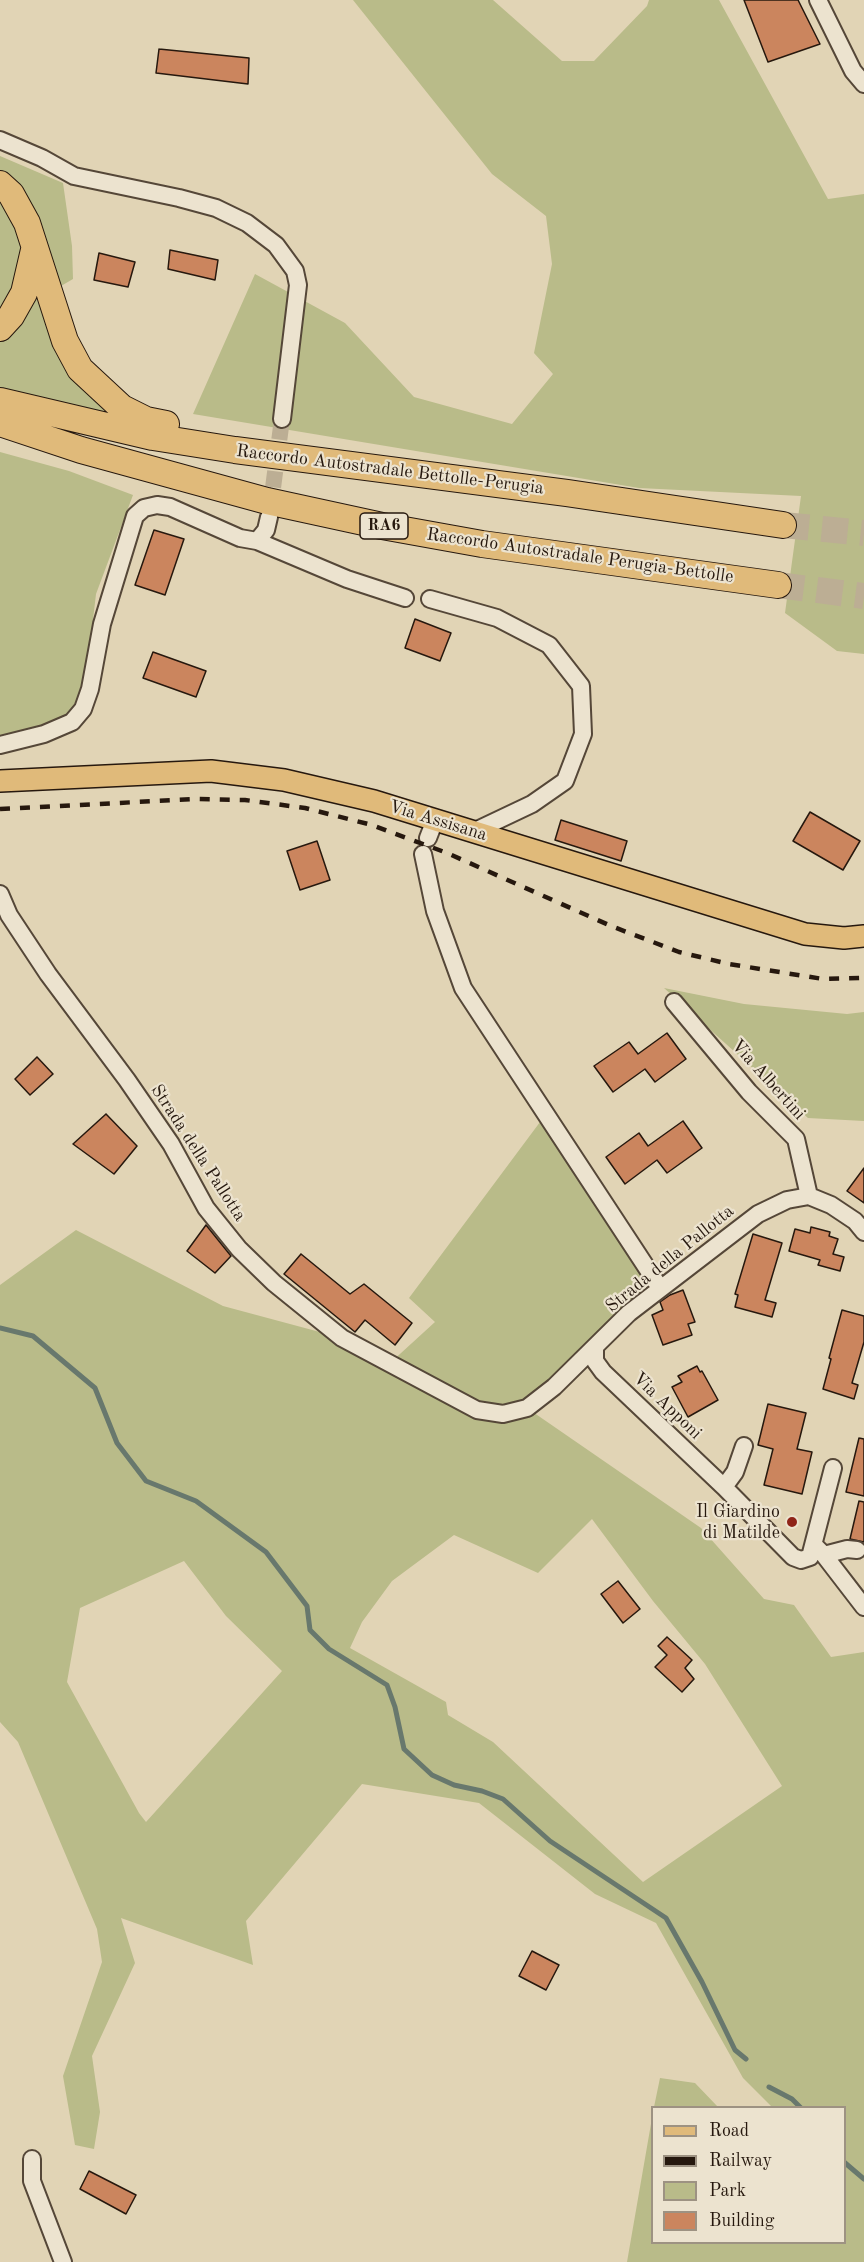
<!DOCTYPE html>
<html>
<head>
<meta charset="utf-8">
<style>
	body { margin:0 }
	#map { position:relative; width:864px; height:2262px; overflow:hidden; background:#e1d4b5; font-family:"Old Standard TT",serif }
	canvas { display:block }
	.legend { position:absolute; left:651px; top:2106px; width:195px; height:138px; box-sizing:border-box; background:#ece3cf; border:2px solid #9d9282; margin:0; padding:8px 10px; list-style:none; font-size:18px; color:#26180e }
	.legend li { display:flex; align-items:center; gap:12px; height:30px }
	.legend b { width:30px; border:2px solid #9d9282 }
</style>
</head>
<body>
<div id="map">
<canvas width="864" height="2262"></canvas>
<ul class="legend">
<li><b style="height:8px;background:#e0ba7a"></b>Road</li>
<li><b style="height:8px;background:#26180e"></b>Railway</li>
<li><b style="height:16px;background:#b9bb89"></b>Park</li>
<li><b style="height:16px;background:#cb855e"></b>Building</li>
</ul>
</div>
<script>
const c = document.querySelector('canvas').getContext('2d');
c.lineJoin = 'round';
function paint(path, color) {
  c.fillStyle = color;
  c.fill(path, 'evenodd');
}
function shape(rows) {
  const path = new Path2D();
  for (const r of rows) {
    path.moveTo(r[0], r[1]);
    for (let i = 2; i < r.length; i += 2) path.lineTo(r[i], r[i + 1]);
  }
  return path;
}
function trace(path, color, width, dash) {
  c.strokeStyle = color;
  c.lineWidth = width;
  c.lineCap = dash ? 'butt' : 'round';
  c.setLineDash(dash || []);
  c.stroke(path);
}
function drawText(font, color, halo, rows, align = 'center') {
  c.font = font + ' "Old Standard TT",serif';
  c.lineWidth = 4.5;
  c.setLineDash([]);
  c.textBaseline = 'middle';
  c.strokeStyle = halo;
  c.fillStyle = color;
  for (const [text, x, y, turn = 0] of rows) {
    c.save();
    c.translate(x, y);
    c.rotate((+turn || 0) * Math.PI / 180);
    c.textAlign = isNaN(turn) ? turn : align;
    if (halo) c.strokeText(text, 0, 0);
    c.fillText(text, 0, 0);
    c.restore();
  }
}
const green = shape([
	[353,0,493,0,562,61,594,61,647,6,649,0,719,0,828,199,864,194,864,654,837,651,785,613,801,496,639,488,193,414,255,274,345,323,414,397,512,424,553,374,534,353,552,264,546,216,492,174],
	[0,156,63,183,72,246,73,279,42,297,123,419,0,388,0,342,15,325,0,321],
	[0,452,69,471,133,495,96,594,87,671,75,711,48,726,0,737],
	[664,988,744,1004,847,1014,864,1012,864,1121,808,1118],
	[546,1114,660,1288,527,1408,701,1528,764,1599,794,1605,831,1657,864,1652,864,2262,627,2262,652,2118,652,2242,844,2242,844,2108,772,2107,743,2078,656,1923,595,1894,479,1803,362,1784,246,1921,253,1965,121,1918,135,1963,92,2056,100,2112,94,2149,75,2145,63,2076,102,1962,97,1929,18,1742,0,1722,0,1285,76,1230,223,1306,342,1338,389,1364,435,1322,409,1298],
	[592,1519,653,1601,705,1664,782,1786,643,1882,493,1742,448,1715,446,1702,350,1648,362,1622,392,1581,454,1535,538,1573],
	[184,1561,226,1616,282,1671,146,1822,139,1813,67,1682,80,1608],
	[660,2078,695,2083,718,2107,654,2107]
]);
const stream = shape([
	[0,1328,33,1336,95,1388,117,1443,146,1481,196,1501,266,1552,307,1606,310,1630,329,1649,387,1685,395,1707,404,1749,432,1775,454,1785,482,1791,503,1799,550,1841,666,1918,702,1982,735,2050,746,2059],
	[769,2087,792,2099,801,2108],
	[844,2162,864,2179]
]);
const building = shape([
	[744,0,798,0,820,44,768,62,744,0],
	[159,49,249,58,248,84,156,73,159,49],
	[170,250,218,260,215,280,168,269,170,250],
	[99,253,135,262,128,287,94,280,99,253],
	[154,530,184,539,165,595,135,585,154,530],
	[415,619,451,633,440,661,405,648,415,619],
	[153,652,206,671,196,697,143,678,153,652],
	[810,812,860,841,843,870,793,841,810,812],
	[561,820,627,841,621,861,555,840,561,820],
	[317,841,330,880,300,890,287,851,317,841],
	[667,1033,686,1059,655,1082,645,1069,613,1092,594,1066,629,1042,638,1054,667,1033],
	[37,1057,53,1074,30,1095,15,1079,37,1057],
	[106,1114,137,1146,114,1174,73,1144,106,1114],
	[683,1121,702,1148,667,1173,657,1160,625,1184,606,1157,639,1133,648,1146,683,1121],
	[864,1168,864,1203,847,1191,864,1168],
	[206,1225,231,1256,215,1273,187,1251,206,1225],
	[811,1227,830,1232,829,1236,838,1239,833,1254,844,1257,840,1271,818,1265,820,1260,789,1251,795,1229,810,1233,811,1227],
	[753,1234,782,1243,765,1300,776,1303,772,1317,735,1307,738,1295,735,1294,753,1234],
	[301,1254,350,1294,364,1284,412,1323,395,1345,365,1320,355,1332,284,1274,301,1254],
	[683,1290,695,1322,688,1324,692,1335,663,1345,652,1315,663,1310,660,1302,670,1295,683,1290],
	[842,1310,864,1316,864,1342,852,1383,858,1385,854,1399,823,1389,831,1359,829,1358,842,1310],
	[697,1366,700,1372,702,1371,718,1400,688,1417,672,1387,682,1382,678,1376,697,1366],
	[768,1404,806,1413,797,1449,812,1452,802,1494,764,1485,773,1449,758,1445,768,1404],
	[859,1438,864,1439,864,1496,846,1492,859,1438],
	[859,1501,864,1502,864,1542,850,1539,859,1501],
	[618,1581,640,1609,623,1623,601,1594,618,1581],
	[667,1637,692,1660,685,1668,694,1679,682,1692,655,1667,667,1655,658,1646,667,1637],
	[532,1951,559,1965,546,1990,519,1976,532,1951],
	[89,2171,136,2195,126,2214,80,2189,89,2171]
]);
const minorTunnel = shape([
	[270,511,282,419]
]);
const highwayTunnel = shape([
	[783,525,864,533],
	[778,585,864,596]
]);
const minor = shape([
	[818,0,853,71,864,84],
	[0,140,42,158,74,176,179,198,216,208,247,223,276,245,295,271,298,285,282,419],
	[257,541,266,530,269,517],
	[430,599,497,618,549,645,581,686,583,734,565,781,532,804,473,832],
	[0,745,44,734,72,722,83,709,90,689,102,624,135,516,144,508,157,505,170,507,240,538,257,541,347,579,405,598],
	[428,838,435,820],
	[423,854,435,911,463,988,660,1288],
	[0,894,9,915,48,974,127,1080,171,1144,206,1208,239,1249,274,1283,342,1338,477,1410,503,1414,527,1408,554,1387,629,1313,758,1214,787,1200,809,1196,831,1205,855,1221,864,1232],
	[674,1002,749,1092,796,1139,809,1196],
	[595,1349,595,1361,603,1372,724,1487,793,1557,801,1560,810,1557,833,1468],
	[724,1487,735,1472,744,1446],
	[814,1545,824,1555,864,1607],
	[824,1555,847,1549,857,1550],
	[32,2159,32,2181,63,2262]
]);
const major = shape([
	[0,781,211,771,284,780,374,801,805,934,844,938,864,936]
]);
const highway = shape([
	[0,184,11,194,27,223,65,341,80,369,122,408,146,420,166,424],
	[0,328,11,316,24,293,34,250],
	[0,401,153,437,235,450,567,493,783,525],
	[0,423,81,450,267,501,382,526,482,544,778,585]
]);
const rail = shape([
	[0,809,196,799,245,800,305,808,372,825,447,853,611,926,679,952,729,964,823,979,864,978]
]);
const markers = [
	[792,1522,6,"#8f2418"]
];
const shields = [
	[384,526,48]
];
const shieldNames = [
	["RA6",384,526]
];
const streetNames = [
	["Raccordo Autostradale Bettolle-Perugia",390,470,7],
	["Raccordo Autostradale Perugia-Bettolle",580,556,8],
	["Via Assisana",438,821,17],
	["Via Albertini",768,1080,48],
	["Strada della Pallotta",198,1153,57],
	["Strada della Pallotta",670,1259,-39],
	["Via Apponi",667,1406,44]
];
const poiNames = [
	["Il Giardino",780,1512],
	["di Matilde",780,1533]
];
paint(green, '#b9bb89');
trace(stream, '#68786d', 5);
paint(building, '#cb855e');
trace(building, '#26180e', 1.5);
trace(minorTunnel, '#bcae94', 16, [16, 8]);
trace(highwayTunnel, '#bcae94', 26, [26, 13]);
trace(minor, '#554738', 20);
trace(major, '#26180e', 24);
trace(highway, '#26180e', 28);
trace(minor, '#ece3cf', 16);
trace(major, '#e0ba7a', 21);
trace(highway, '#e0ba7a', 26);
trace(rail, '#26180e', 4.5, [10, 10]);
for (const [x, y, r, color] of markers) {
  const dot = new Path2D();
  dot.arc(x, y, r, 0, 2 * Math.PI);
  c.fillStyle = color;
  c.fill(dot);
  trace(dot, '#ece3cf', 2);
}
for (const [x, y, w] of shields) {
  const box = new Path2D();
  box.roundRect(x - w / 2, y - 13, w, 26, 4.5);
  c.fillStyle = '#ece3cf';
  c.fill(box);
  trace(box, '#26180e', 1.5);
}
drawText('bold 16px', '#26180e', null, shieldNames);
drawText('18px', '#26180e', '#ece3cf', streetNames);
drawText('18px', '#26180e', '#ece3cf', poiNames, 'right');
</script>
</body>
</html>
